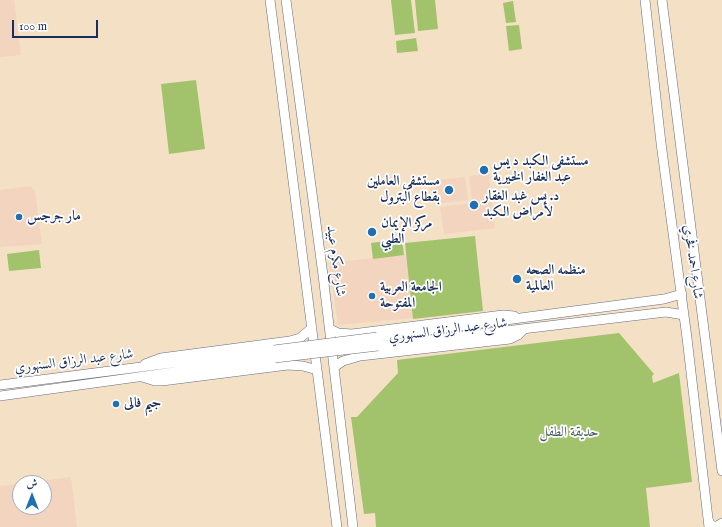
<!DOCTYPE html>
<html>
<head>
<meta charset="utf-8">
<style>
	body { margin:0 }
	#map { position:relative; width:722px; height:527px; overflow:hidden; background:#f4e0c5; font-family:"IM FELL English",Amiri,serif }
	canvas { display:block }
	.north { position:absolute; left:12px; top:475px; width:40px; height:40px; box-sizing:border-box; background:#fff; border:1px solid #a4acbf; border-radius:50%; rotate:0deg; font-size:11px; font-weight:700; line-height:16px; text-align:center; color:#1b2f5e }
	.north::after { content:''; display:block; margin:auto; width:14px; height:18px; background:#1f6fb2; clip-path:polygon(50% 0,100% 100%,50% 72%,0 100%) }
	.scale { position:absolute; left:12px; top:20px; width:86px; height:18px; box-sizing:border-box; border:2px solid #1b2f5e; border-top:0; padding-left:5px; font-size:12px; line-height:14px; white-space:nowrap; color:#1b2f5e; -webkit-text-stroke:3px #fff; paint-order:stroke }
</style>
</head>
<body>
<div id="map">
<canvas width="722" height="527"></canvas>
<div class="north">ش</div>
<div class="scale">100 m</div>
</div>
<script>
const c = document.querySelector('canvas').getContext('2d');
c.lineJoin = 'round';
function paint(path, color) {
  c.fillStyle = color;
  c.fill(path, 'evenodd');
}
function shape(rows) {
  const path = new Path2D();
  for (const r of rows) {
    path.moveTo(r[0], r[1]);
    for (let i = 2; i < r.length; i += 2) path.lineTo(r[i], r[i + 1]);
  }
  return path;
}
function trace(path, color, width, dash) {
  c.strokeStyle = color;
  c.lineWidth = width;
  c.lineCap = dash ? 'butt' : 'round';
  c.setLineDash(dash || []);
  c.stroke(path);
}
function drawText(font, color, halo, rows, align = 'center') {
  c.font = font + ' "IM FELL English",Amiri,serif';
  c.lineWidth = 3.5;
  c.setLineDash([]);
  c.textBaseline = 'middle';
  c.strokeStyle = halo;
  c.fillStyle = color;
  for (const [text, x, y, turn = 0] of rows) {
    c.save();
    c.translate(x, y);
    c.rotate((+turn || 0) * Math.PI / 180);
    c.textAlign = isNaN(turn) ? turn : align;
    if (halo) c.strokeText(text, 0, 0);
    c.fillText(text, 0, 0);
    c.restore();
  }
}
const built = shape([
	[0,0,14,0,21,55,0,57],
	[489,174,495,228,444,234,440,207,472,203,469,176],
	[465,177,468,200,433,204,430,181],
	[31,186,35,191,42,244,0,247,0,190],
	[407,254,413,318,338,325,329,263],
	[71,477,77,527,0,527,0,486,20,484,20,507,44,507,44,483,26,483]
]);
const green = shape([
	[391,0,411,0,415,33,395,35],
	[415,0,435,0,438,29,418,31],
	[513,1,516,22,506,23,503,3],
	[519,25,522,49,509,51,506,26],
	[416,38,418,51,397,53,396,41],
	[196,80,205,149,169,154,161,84],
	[475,236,483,311,413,319,405,243],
	[402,239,404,255,373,259,371,243],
	[39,250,41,268,9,271,7,254],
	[619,333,654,374,652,376,653,383,679,373,692,482,646,488,650,527,376,527,375,513,364,514,351,417,357,417,398,373,397,360]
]);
const tertiary = shape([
	[270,0,337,527],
	[286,0,323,275,353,527],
	[645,0,661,143,687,338,709,527],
	[662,0,722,471],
	[330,329,338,333,352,334,503,315,514,316],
	[377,337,664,299,682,294],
	[378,346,666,312,684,315],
	[145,364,161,358,290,341,300,338,312,328],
	[334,367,343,361,360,356,510,339,518,335,524,329],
	[142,377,155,381,162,381,288,365,303,366,317,370],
	[0,385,274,350],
	[0,396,275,358],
	[708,519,710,524,713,526,717,526,722,523]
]);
const tertiaryBridge = shape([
	[274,350,377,337],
	[275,358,378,346]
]);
const markers = [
	[484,170,5,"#1f6fb2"],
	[449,190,5,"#1f6fb2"],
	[474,205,5,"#1f6fb2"],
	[19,217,4,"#1f6fb2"],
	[372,232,5,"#1f6fb2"],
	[517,279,5,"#1f6fb2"],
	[372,296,4,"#1f6fb2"],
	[116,404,4,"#1f6fb2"]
];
const poiNames = [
	["مستشفى الكبد د يس",493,162],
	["عبد الغفار الخيرية",493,178],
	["مستشفى العاملين",440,182,"right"],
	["بقطاع البترول",440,198,"right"],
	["د. يس غبد الغقار",483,197],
	["لأمراض الكبد",483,213],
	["مار جرجس",27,217],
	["مركز الإيمان",381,224],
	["الطبي",381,240],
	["منظمه الصحه",526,271],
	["العالمية",526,287],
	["الجامعة العربية",380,288],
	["المفتوحة",380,304],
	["جيم فالى",124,404]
];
const streetNames = [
	["شارع مكرم عبيد",335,261,82],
	["شارع احمد فخري",692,262,82],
	["شارع عبد الرزاق السنهوري",448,331,-7],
	["شارع عبد الرزاق السنهوري",74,362,-7]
];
const parkNames = [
	["حديقة الطفل",569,433]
];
paint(built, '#f3d4bf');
paint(green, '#a2c36c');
trace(tertiary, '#676d82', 10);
trace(tertiary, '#fff', 9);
trace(tertiaryBridge, '#676d82', 10, []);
trace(tertiaryBridge, '#fff', 9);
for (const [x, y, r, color] of markers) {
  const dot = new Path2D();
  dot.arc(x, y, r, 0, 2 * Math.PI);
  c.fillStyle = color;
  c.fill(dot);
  trace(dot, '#fff', 1.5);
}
drawText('bold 14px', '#1b2f5e', '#fff', poiNames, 'left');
drawText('14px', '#1b2f5e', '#fff', streetNames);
drawText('14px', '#445b62', '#fff', parkNames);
</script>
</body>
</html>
